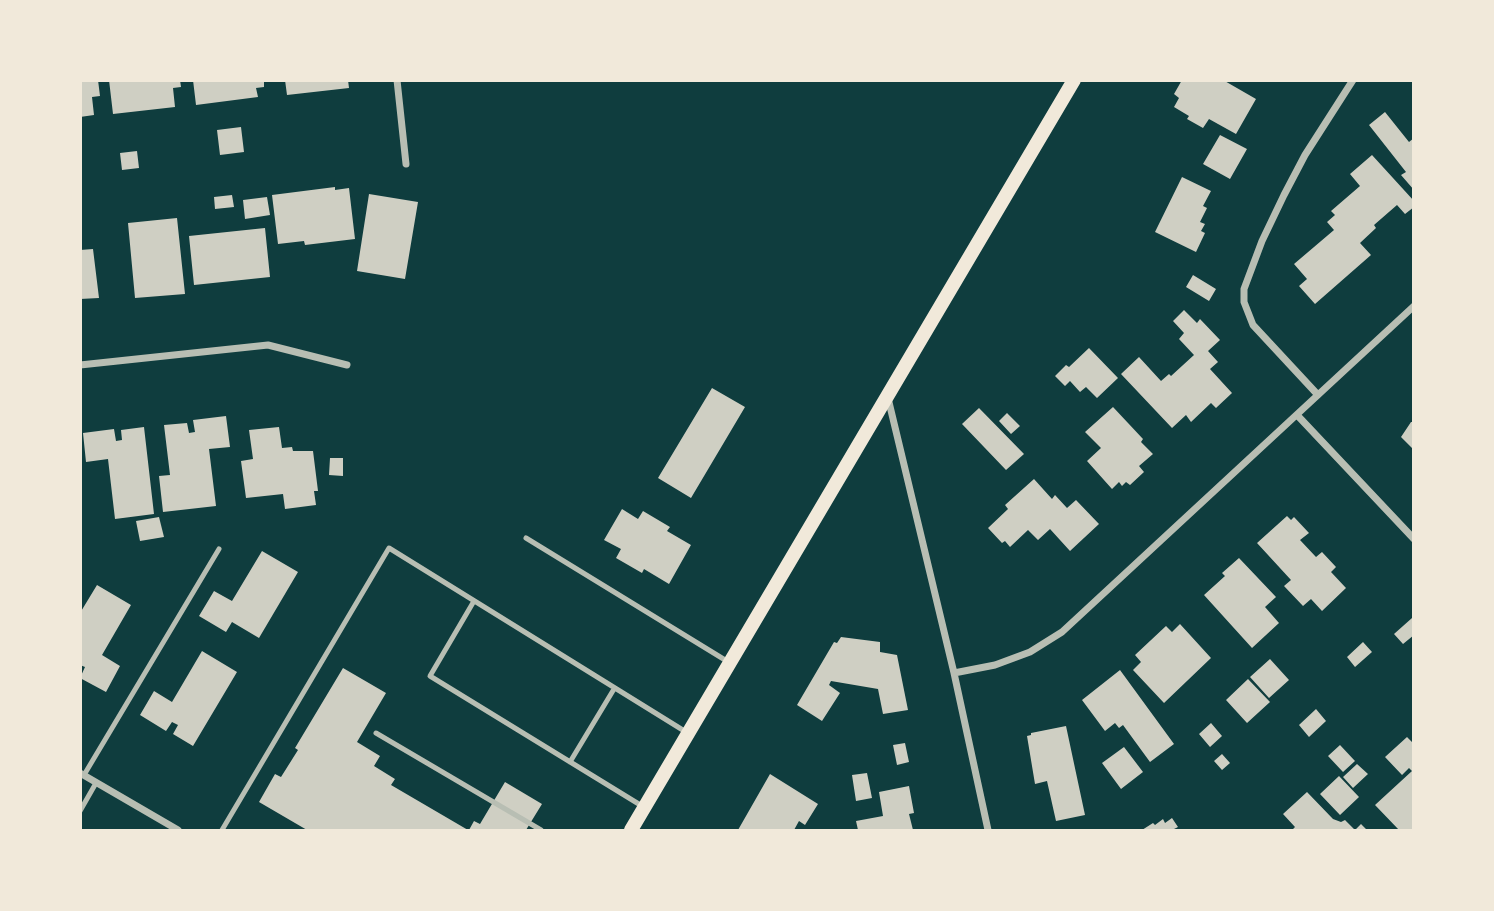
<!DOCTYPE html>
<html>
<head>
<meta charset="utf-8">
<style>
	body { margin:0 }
	#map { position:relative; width:1494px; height:911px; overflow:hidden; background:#0f3d3e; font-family:"Playfair Display",serif }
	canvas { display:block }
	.frame { position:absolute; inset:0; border:82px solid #f1e9da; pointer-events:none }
</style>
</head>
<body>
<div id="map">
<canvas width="1494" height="911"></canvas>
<div class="frame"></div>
</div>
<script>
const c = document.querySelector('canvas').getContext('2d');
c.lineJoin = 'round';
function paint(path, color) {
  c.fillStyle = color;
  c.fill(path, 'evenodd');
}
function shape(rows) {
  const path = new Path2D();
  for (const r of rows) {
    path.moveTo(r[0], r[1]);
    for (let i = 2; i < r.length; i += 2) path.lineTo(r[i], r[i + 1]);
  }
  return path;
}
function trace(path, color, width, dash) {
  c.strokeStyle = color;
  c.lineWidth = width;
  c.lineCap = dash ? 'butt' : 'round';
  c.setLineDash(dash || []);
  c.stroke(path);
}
const building = shape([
	[80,80,98,80,100,96,92,97,94,115,80,117],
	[109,80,180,80,181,87,173,88,175,107,113,114],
	[193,80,264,80,264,87,256,88,258,97,196,105],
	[285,80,348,80,349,88,287,95],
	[1182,80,1223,80,1256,99,1236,134,1209,119,1203,128,1187,119,1189,116,1174,107,1179,98,1174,94],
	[1385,112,1409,142,1414,138,1414,190,1401,175,1406,172,1369,125],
	[241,127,244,152,220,155,217,130],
	[1220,135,1247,149,1230,179,1203,164],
	[137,151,139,168,122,170,120,153],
	[1372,155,1414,201,1414,207,1405,214,1397,205,1374,225,1376,228,1360,243,1371,255,1315,304,1299,286,1307,279,1294,264,1334,230,1327,222,1335,215,1331,211,1360,186,1350,174],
	[1182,177,1211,191,1203,206,1207,208,1200,222,1205,224,1201,231,1205,233,1196,252,1155,232],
	[335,187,335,190,349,188,355,239,305,245,304,241,278,244,272,195],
	[369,194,418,202,405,279,357,271],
	[232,195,234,207,215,209,214,197],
	[267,197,270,215,245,219,243,200],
	[177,218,185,294,135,298,128,223],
	[265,228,270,277,194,285,189,236],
	[93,249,99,298,80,299,80,250],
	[1193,275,1216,289,1209,301,1186,287],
	[1184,310,1197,323,1200,319,1220,340,1208,351,1218,362,1210,369,1232,393,1216,408,1211,403,1191,422,1186,415,1172,428,1121,374,1139,357,1161,381,1169,374,1171,376,1194,355,1179,339,1184,333,1173,321],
	[1089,348,1118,378,1097,398,1086,387,1080,392,1070,381,1065,386,1055,376,1066,365,1069,367],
	[712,388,745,407,691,498,658,478],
	[1113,407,1143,439,1141,442,1153,454,1139,466,1144,472,1130,485,1126,482,1122,486,1119,482,1112,489,1087,461,1101,448,1085,432],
	[979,408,1024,454,1006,470,962,424],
	[1007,413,1020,426,1011,434,999,421],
	[226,416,230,447,209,449,216,506,163,512,159,476,170,475,164,425,187,423,189,433,195,432,193,420],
	[1411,422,1414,422,1414,450,1401,437],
	[144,427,154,514,115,519,108,459,86,462,83,433,114,429,116,441,122,440,121,430],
	[279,427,282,448,292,447,293,451,313,451,318,491,314,491,316,505,285,509,283,494,246,498,241,461,253,459,249,430],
	[330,458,343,458,343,476,329,475],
	[1034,479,1052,499,1055,495,1067,508,1076,500,1099,524,1070,551,1050,529,1038,540,1028,530,1010,547,1005,541,1002,543,988,528,1008,509,1005,505],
	[622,509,638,519,643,511,670,527,667,531,691,545,669,584,644,569,642,573,616,558,621,549,604,540],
	[1287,516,1291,520,1294,517,1309,533,1300,540,1316,557,1322,552,1336,567,1331,572,1346,588,1322,611,1311,599,1303,606,1284,586,1291,580,1257,543],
	[159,517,164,537,140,541,136,521],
	[262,551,298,572,259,638,232,622,226,632,199,616,214,591,232,601],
	[1239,558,1276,597,1265,607,1279,623,1252,648,1204,595,1225,576,1222,573],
	[97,585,131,605,102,655,120,666,106,692,80,678,85,667,80,665,80,613],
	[1412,618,1414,635,1403,644,1394,634],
	[1180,624,1211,658,1164,703,1133,670,1141,662,1135,655,1166,626,1172,632],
	[841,637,880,642,880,652,897,655,908,710,883,714,878,689,831,681,829,685,840,693,822,721,797,705,834,642,837,643],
	[1363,642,1372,652,1355,667,1347,657],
	[202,651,237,672,193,746,173,734,178,725,172,722,166,731,140,715,154,691,172,702],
	[1270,659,1289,680,1269,698,1250,677],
	[343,668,386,693,357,742,380,756,374,766,395,779,391,785,468,830,307,830,259,802,275,774,281,777,298,750,295,748],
	[1120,670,1174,744,1150,762,1123,725,1119,728,1115,723,1105,731,1082,700],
	[1248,679,1270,702,1247,723,1226,700],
	[1316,709,1326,721,1309,737,1299,725],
	[1211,723,1222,736,1210,747,1199,734],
	[1066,726,1085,815,1056,821,1047,781,1035,784,1027,736,1031,735,1031,733],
	[1407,737,1414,744,1414,830,1399,830,1375,805,1412,771,1409,768,1402,775,1385,757],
	[905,743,909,762,897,765,893,745],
	[1340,745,1355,761,1343,772,1328,756],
	[1124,747,1143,772,1121,789,1102,763],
	[1222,754,1230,763,1222,770,1214,761],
	[1357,764,1368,774,1353,788,1343,777],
	[867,773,872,798,856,801,852,775],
	[770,774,818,804,805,825,799,821,794,830,738,830],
	[1339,776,1359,797,1340,815,1320,794],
	[505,782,542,804,526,830,469,830,474,821,480,824],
	[909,786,914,813,909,814,913,830,858,830,856,821,883,816,879,792],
	[1307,792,1333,819,1341,822,1345,820,1355,830,1361,824,1367,830,1292,830,1295,827,1283,814],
	[1172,818,1178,827,1172,830,1142,830,1153,823,1155,825,1163,819,1165,823]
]);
const service = shape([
	[526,538,730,663],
	[474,601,430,676,642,806],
	[376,733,541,830],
	[570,762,614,689],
	[84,775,219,549],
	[80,811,96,783],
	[222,830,389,548,686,732]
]);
const minor = shape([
	[397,80,406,164],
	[80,365,268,345,347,365],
	[1318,395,1253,325,1244,302,1244,289,1262,241,1284,195,1305,155,1353,80],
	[888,398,954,673,988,830],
	[1298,416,1414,539],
	[954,673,995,665,1030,652,1062,632,1414,306],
	[80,773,178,830]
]);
const secondary = shape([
	[631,830,1074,80]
]);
paint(building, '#cfcfc3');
trace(service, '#b8beb3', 5);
trace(minor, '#b8beb3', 7);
trace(secondary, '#f1e9da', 14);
</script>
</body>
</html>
